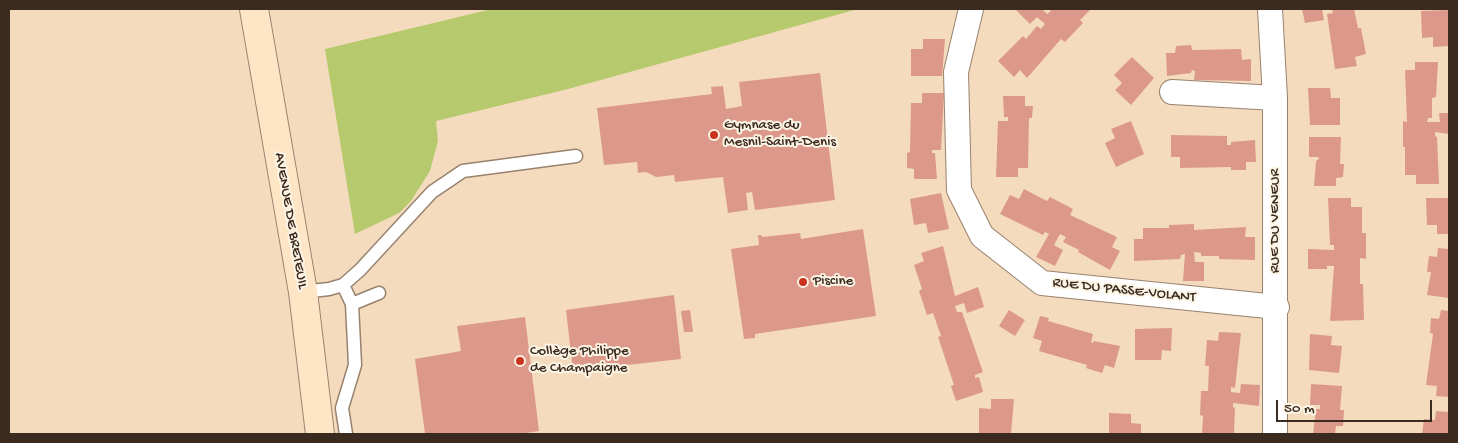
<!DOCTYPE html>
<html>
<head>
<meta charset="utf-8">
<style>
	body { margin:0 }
	#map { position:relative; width:1458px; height:443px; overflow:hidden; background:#f4dbbd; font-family:"Gochi Hand",sans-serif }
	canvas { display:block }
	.frame { position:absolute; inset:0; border:10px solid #3b2a1e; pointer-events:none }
	.scale { position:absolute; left:1276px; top:400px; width:156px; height:22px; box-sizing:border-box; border:2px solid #3b2a1e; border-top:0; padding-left:6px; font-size:15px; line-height:18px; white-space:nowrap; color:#3b2a1e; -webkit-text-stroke:4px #fcf5e5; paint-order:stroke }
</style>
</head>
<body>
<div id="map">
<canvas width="1458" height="443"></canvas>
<div class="frame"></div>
<div class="scale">50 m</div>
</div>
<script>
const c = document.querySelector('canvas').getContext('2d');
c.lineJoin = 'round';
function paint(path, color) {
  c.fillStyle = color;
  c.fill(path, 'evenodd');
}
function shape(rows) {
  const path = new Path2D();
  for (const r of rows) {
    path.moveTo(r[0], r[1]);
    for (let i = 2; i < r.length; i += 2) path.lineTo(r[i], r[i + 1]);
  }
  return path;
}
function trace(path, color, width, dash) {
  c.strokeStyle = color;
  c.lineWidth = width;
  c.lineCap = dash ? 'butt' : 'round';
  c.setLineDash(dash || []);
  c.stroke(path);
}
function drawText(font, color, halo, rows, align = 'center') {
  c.font = font + ' "Gochi Hand",sans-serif';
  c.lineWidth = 4;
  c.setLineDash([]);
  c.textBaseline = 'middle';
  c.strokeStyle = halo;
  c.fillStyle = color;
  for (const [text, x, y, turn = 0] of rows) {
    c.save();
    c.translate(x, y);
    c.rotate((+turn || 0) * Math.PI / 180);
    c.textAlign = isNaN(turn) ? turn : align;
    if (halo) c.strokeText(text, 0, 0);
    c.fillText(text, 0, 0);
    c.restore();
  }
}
const green = shape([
	[492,9,858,9,568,89,436,121,438,141,430,171,411,201,399,213,355,234,325,49]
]);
const building = shape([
	[1017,9,1042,9,1047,14,1051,11,1048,9,1091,9,1080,20,1083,23,1065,42,1061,39,1027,78,1020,70,1014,77,998,61,1023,36,1026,39,1037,26,1041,29,1045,24,1037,17,1030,24,1016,10],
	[1302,9,1322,9,1324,20,1305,23],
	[1332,9,1354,9,1358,28,1361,28,1366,54,1355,57,1357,66,1335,69,1327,14,1333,13],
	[1449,10,1449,46,1433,47,1433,37,1422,38,1421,11],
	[923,39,945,39,942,76,911,76,911,49,923,49],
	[1191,45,1192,50,1241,49,1242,60,1251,59,1251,81,1194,80,1195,71,1192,70,1191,73,1167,76,1166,53,1175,53,1176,46],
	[1132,57,1154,78,1131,105,1115,90,1122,83,1114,75],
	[1415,62,1438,62,1436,97,1432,98,1432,118,1428,118,1427,122,1440,122,1439,113,1449,113,1449,134,1435,132,1435,136,1437,137,1439,184,1416,184,1416,175,1405,175,1405,147,1403,147,1403,121,1407,122,1405,70,1415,70],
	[820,73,835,200,755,210,752,192,746,193,748,210,728,213,723,177,675,182,674,175,656,177,646,172,638,173,637,162,604,165,597,108,712,94,711,87,723,86,726,109,742,106,739,82],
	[1308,88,1330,88,1331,98,1340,98,1340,125,1310,125],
	[922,93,944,93,941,150,932,150,932,153,935,153,937,179,914,179,914,169,907,168,907,153,910,152,911,103,922,103],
	[1003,96,1025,96,1025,106,1033,106,1032,118,1029,118,1028,168,1018,168,1018,177,996,177,998,121,1008,121,1008,117,1004,117],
	[1131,121,1144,154,1116,167,1105,143,1115,138,1111,129],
	[1171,135,1227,136,1227,145,1231,145,1231,142,1255,140,1256,162,1246,162,1246,170,1231,170,1231,167,1180,168,1180,157,1171,157],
	[1309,137,1341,137,1340,164,1344,164,1343,177,1336,178,1336,186,1314,186,1316,161,1319,159,1318,157,1309,157],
	[1024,189,1047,201,1050,197,1073,209,1070,215,1117,237,1112,247,1120,251,1110,270,1078,252,1079,250,1063,242,1066,237,1060,234,1054,245,1063,250,1055,266,1036,257,1049,234,1045,232,1043,235,1000,214,1010,195,1019,199],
	[941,193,949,229,928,233,926,223,914,225,910,199],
	[1328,198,1351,198,1351,207,1362,207,1362,233,1366,233,1366,259,1360,258,1360,284,1363,284,1364,320,1330,321,1334,266,1327,266,1327,269,1308,269,1308,249,1334,250,1334,245,1330,245],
	[1426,198,1449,198,1449,234,1437,234,1437,225,1427,225],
	[1194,224,1194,230,1246,227,1245,237,1255,237,1255,260,1219,259,1219,256,1201,256,1201,253,1194,252,1195,262,1204,262,1204,281,1183,281,1185,254,1181,255,1180,259,1134,261,1134,239,1143,239,1143,228,1169,228,1169,225],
	[863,229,876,316,755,334,755,338,744,339,731,249,759,245,758,235,761,235,762,237,800,233,801,239],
	[943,246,955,296,978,287,984,307,967,313,964,303,955,306,957,312,962,312,983,372,975,375,975,378,979,377,983,392,956,401,951,386,954,385,938,337,941,336,933,313,927,315,919,291,922,289,914,265,924,261,921,253],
	[1438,248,1449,249,1449,298,1427,295,1431,272,1427,272,1429,256,1437,257],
	[674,295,681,359,573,371,566,310],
	[690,310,693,332,684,332,681,311],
	[1009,310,1025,320,1015,336,999,326],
	[1441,310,1449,311,1449,397,1436,396,1437,386,1426,385,1433,334,1430,333,1431,318,1439,319],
	[1040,316,1049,318,1048,321,1093,334,1091,342,1093,343,1094,341,1120,346,1114,368,1105,365,1102,373,1086,368,1087,365,1039,351,1042,341,1033,338],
	[525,317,539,431,519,434,425,434,415,359,461,351,457,326],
	[1172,328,1171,351,1162,350,1161,360,1135,360,1135,329],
	[1219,332,1241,333,1235,388,1231,387,1231,392,1240,393,1241,384,1260,385,1259,406,1233,403,1233,407,1235,408,1234,434,1202,434,1203,416,1200,415,1201,391,1208,391,1209,366,1205,366,1207,340,1218,341],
	[1310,334,1332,336,1331,345,1342,346,1339,373,1309,370],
	[1311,384,1342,386,1340,410,1344,410,1343,426,1336,426,1335,434,1313,434,1316,409,1320,409,1320,405,1310,405],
	[991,399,1014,399,1011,434,979,434,979,408,991,409],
	[1436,411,1449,412,1449,434,1422,434,1424,419,1435,420],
	[1109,413,1131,414,1131,423,1141,424,1141,434,1109,434]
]);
const lane = shape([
	[343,285,352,304,355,365,342,408,346,434],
	[303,292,329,289,343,285,360,270,432,192,463,171,576,156],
	[352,304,379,293]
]);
const street = shape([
	[971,9,956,72,959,190,982,236,1042,283,1277,307],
	[1270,9,1275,98,1275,434],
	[1172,92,1275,98]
]);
const secondary = shape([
	[254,9,303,292,320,434]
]);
const markers = [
	[714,135,5,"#c8321e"],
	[803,282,5,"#c8321e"],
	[520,361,5,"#c8321e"]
];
const poiNames = [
	["Gymnase du",724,126],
	["Mesnil-Saint-Denis",724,143],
	["Piscine",813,282],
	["Collège Philippe",530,352],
	["de Champaigne",530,369]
];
const streetNames = [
	["AVENUE DE BRETEUIL",290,221,80],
	["RUE DU VENEUR",1276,221,-90],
	["RUE DU PASSE-VOLANT",1124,291,6]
];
paint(green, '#b6c96c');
paint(building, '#dc998b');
trace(lane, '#98826e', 15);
trace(street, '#98826e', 26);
trace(secondary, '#98826e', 30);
trace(lane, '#fff', 12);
trace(street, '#fff', 24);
trace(secondary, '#fee5c5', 28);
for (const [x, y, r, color] of markers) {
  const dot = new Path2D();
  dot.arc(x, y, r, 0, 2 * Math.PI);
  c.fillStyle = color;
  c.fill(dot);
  trace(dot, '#fcf5e5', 2);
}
drawText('15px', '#3b2a1e', '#fcf5e5', poiNames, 'left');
drawText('15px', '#3b2a1e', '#fcf5e5', streetNames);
</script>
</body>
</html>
